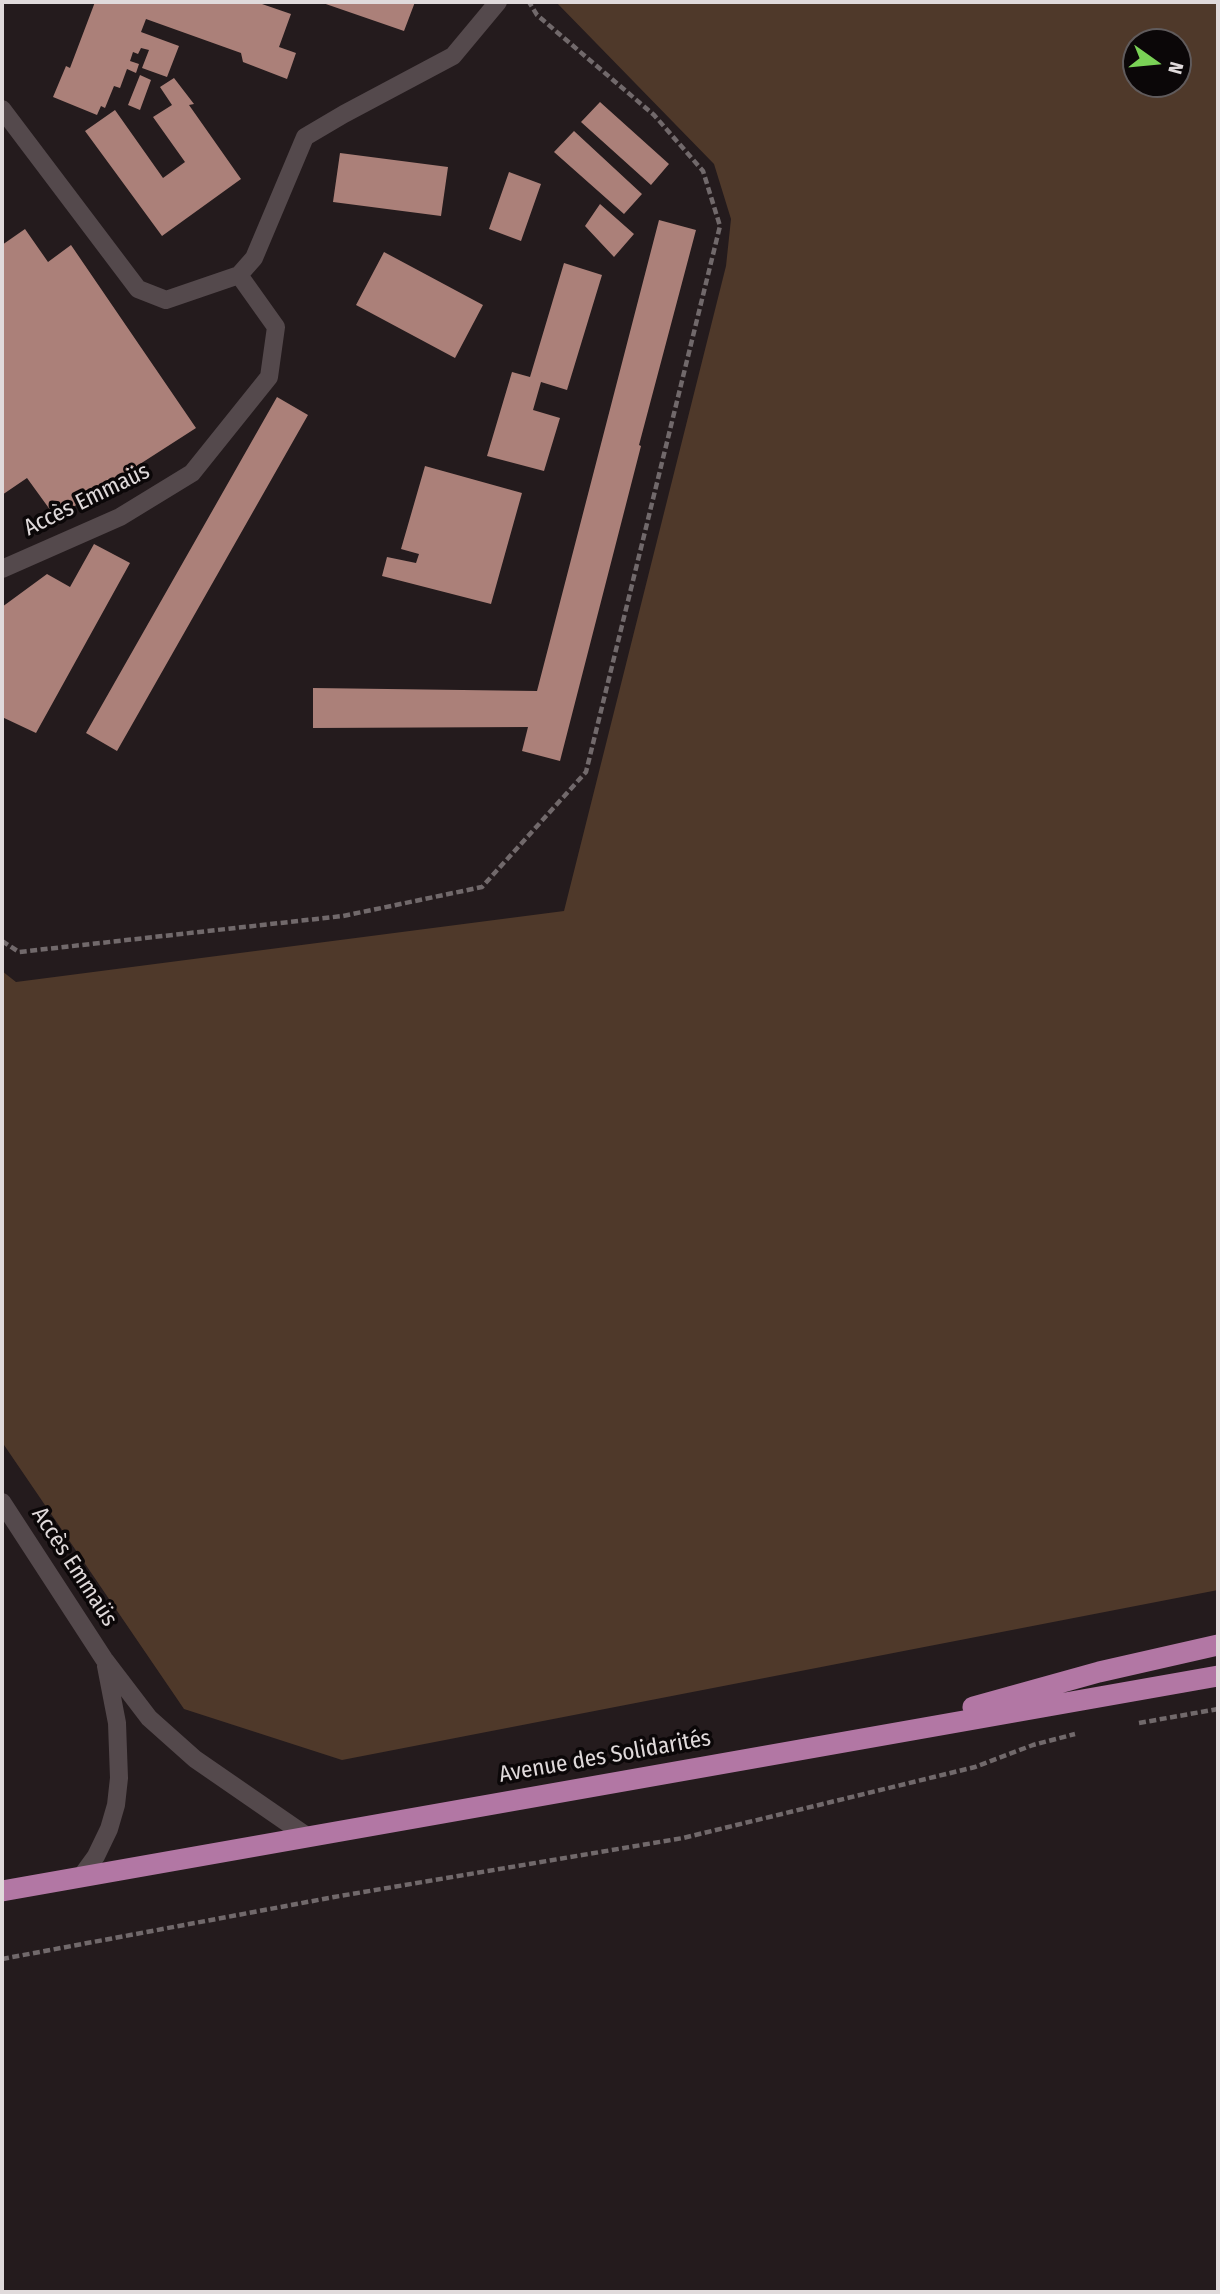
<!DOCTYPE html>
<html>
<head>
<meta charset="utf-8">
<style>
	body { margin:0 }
	#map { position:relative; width:1220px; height:2294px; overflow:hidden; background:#241b1d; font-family:"Fira Sans Condensed",sans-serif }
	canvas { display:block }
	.frame { position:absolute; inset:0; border:4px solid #e0dadb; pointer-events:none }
	.north { position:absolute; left:1122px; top:28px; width:70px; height:70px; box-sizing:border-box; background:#0b0708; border:2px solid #605b5c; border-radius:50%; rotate:105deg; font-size:19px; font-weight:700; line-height:28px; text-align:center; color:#e0dadb }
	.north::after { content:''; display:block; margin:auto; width:24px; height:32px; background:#7ad156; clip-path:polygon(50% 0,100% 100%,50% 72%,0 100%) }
</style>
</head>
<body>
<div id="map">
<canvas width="1220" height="2294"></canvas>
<div class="frame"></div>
<div class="north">N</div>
</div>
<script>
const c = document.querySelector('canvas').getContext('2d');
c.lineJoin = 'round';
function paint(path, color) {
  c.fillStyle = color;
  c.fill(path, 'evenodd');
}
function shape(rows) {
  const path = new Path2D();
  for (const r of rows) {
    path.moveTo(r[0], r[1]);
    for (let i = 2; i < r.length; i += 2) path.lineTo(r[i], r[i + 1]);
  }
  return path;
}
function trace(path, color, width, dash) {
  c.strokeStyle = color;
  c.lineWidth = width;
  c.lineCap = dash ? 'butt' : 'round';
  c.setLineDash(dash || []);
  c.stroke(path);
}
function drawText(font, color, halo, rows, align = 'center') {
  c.font = font + ' "Fira Sans Condensed",sans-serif';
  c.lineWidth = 7;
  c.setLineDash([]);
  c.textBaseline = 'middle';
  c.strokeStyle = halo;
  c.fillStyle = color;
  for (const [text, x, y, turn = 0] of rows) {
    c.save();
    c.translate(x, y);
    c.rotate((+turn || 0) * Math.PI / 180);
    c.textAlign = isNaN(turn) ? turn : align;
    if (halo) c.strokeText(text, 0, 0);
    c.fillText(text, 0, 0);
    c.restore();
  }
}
const green = shape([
	[556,2,1218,2,1218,1590,342,1760,184,1709,2,1442,2,971,16,982,564,911,726,266,731,219,714,164],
	[1136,42,1178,42,1178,84,1136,84]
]);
const building = shape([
	[95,2,262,2,262,4,291,14,279,47,296,53,287,79,243,62,241,53,146,19,141,32,179,46,167,77,142,68,149,50,141,48,138,54,133,52,130,61,139,64,136,73,127,69,120,88,114,86,105,108,101,106,97,115,53,97,66,66,70,68],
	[320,2,415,2,404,31],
	[140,75,151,80,140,110,128,105],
	[174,78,194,104,189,105,241,179,162,236,85,131,115,110,163,178,185,162,153,117,172,105,160,87],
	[600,102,669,164,651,185,581,122],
	[574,131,642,194,624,214,554,152],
	[340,153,448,167,441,216,333,202],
	[509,172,541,184,521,241,489,229],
	[600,204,634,234,614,257,585,226],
	[659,220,696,230,639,445,641,446,560,761,522,751,528,727,313,728,313,688,537,691],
	[25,229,48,262,71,245,196,428,56,518,27,478,2,495,2,245],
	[384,252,483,305,455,358,356,305],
	[564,263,602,275,567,390,541,382,533,410,560,418,544,471,487,456,512,372,530,377],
	[277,397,308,415,117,751,86,733],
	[425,466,522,493,491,604,382,576,387,557,416,563,419,554,401,549],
	[94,544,130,563,36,733,2,717,2,607,47,574,70,587]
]);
const path = shape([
	[2,941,19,952,343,916,482,887,586,772,720,226,703,171,654,115,537,15,529,2],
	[1139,1723,1218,1709],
	[2,1959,334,1897,683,1838,975,1767,1033,1745,1075,1734]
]);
const lane = shape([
	[2,109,138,289,166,300,239,275,276,327,269,377,192,473,120,517,2,569],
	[239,275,254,258,305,137,344,114,453,56,498,2],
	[2,1502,104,1659,149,1718,195,1759,308,1837],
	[80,1878,96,1856,109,1829,116,1805,119,1778,117,1723,106,1666]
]);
const primary = shape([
	[973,1707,1099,1672,1218,1645],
	[2,1891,1218,1676]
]);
const streetNames = [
	["Accès Emmaüs",87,500,-26],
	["Accès Emmaüs",74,1567,57],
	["Avenue des Solidarités",605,1757,-10]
];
paint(green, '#4f392a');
paint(building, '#ab8079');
trace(path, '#71696b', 4.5, [7, 3.5]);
trace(lane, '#54494c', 18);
trace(primary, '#b277a4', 21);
drawText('23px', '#e0dadb', '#0b0708', streetNames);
</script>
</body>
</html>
